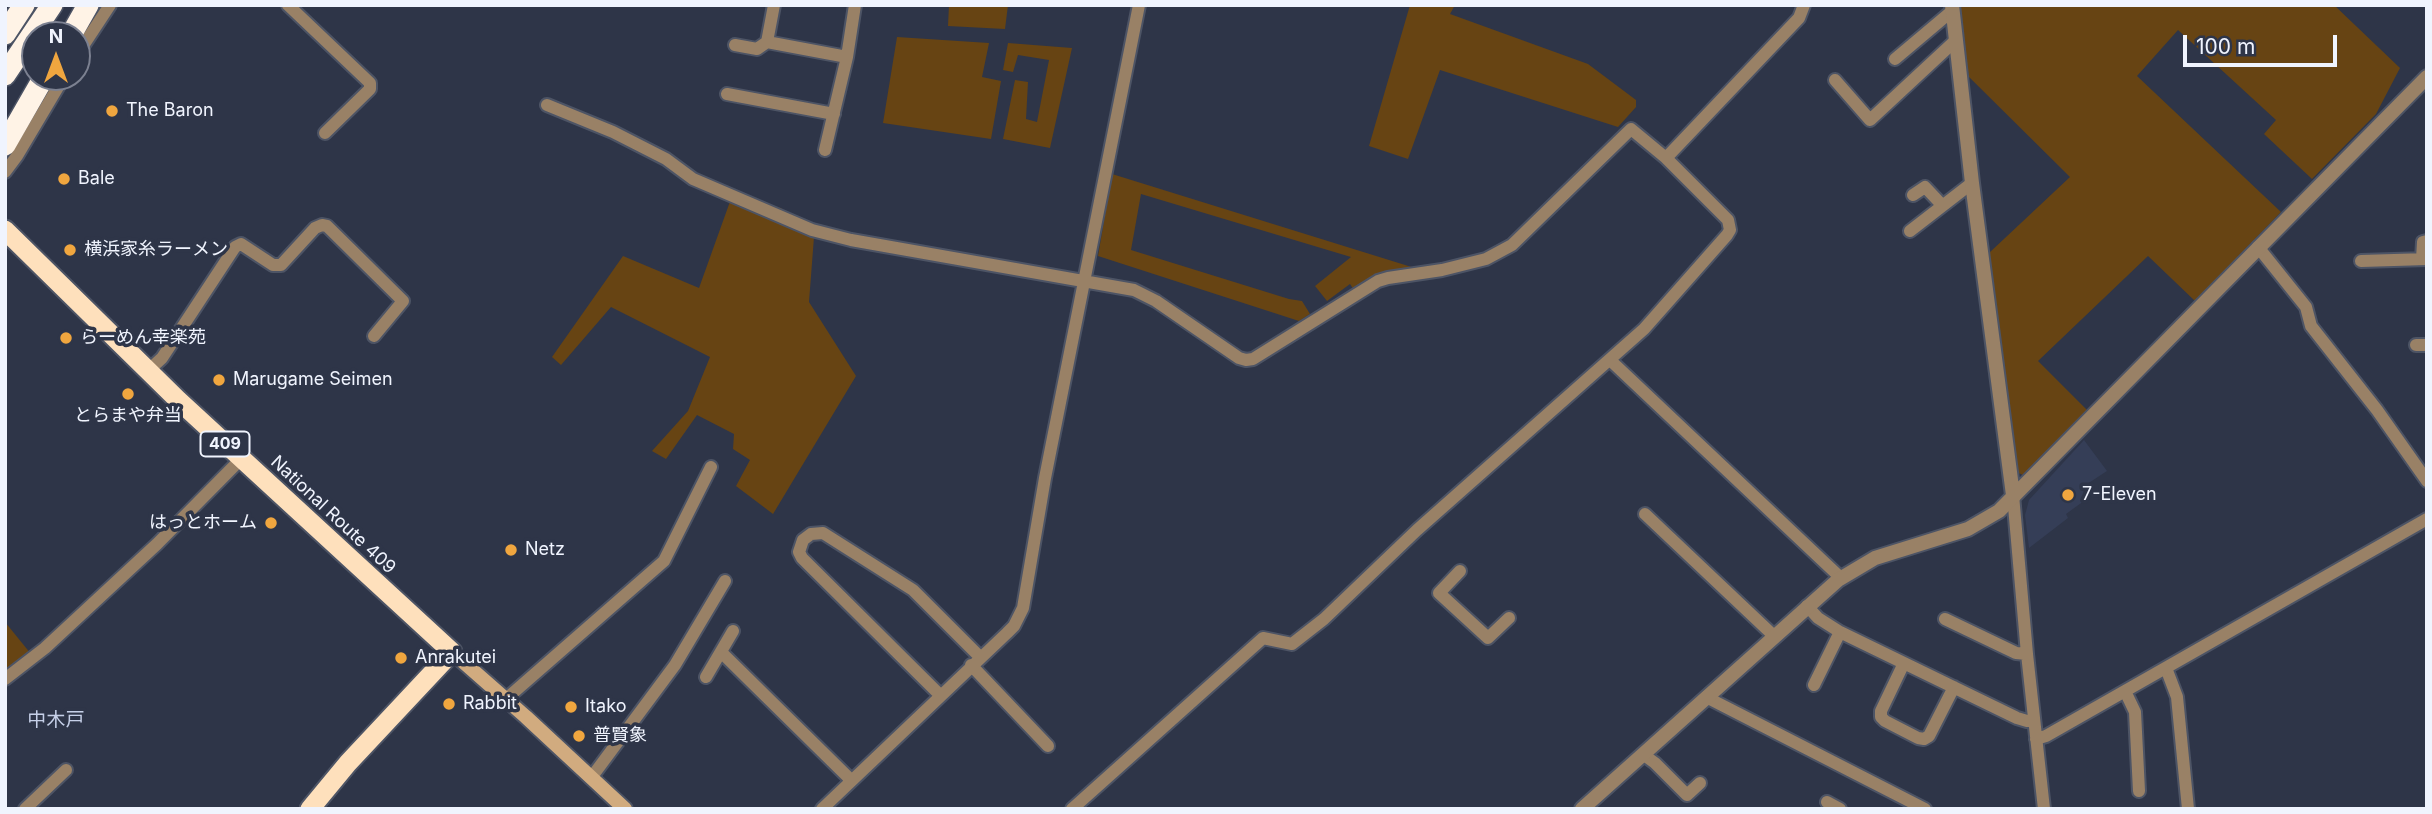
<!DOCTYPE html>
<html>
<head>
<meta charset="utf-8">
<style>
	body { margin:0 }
	#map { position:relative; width:2432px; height:814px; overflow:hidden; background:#2e3548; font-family:Inter,sans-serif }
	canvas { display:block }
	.frame { position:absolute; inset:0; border:7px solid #f0f4fe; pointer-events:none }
	.north { position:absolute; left:21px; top:21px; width:70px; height:70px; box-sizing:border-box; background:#2e3548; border:2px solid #7c8191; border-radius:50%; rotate:0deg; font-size:19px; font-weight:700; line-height:28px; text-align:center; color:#f0f4fe }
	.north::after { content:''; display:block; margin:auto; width:24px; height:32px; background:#f0a63f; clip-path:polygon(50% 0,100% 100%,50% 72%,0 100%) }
	.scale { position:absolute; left:2183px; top:35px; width:154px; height:32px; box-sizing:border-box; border:4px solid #f0f4fe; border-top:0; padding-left:9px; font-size:21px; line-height:24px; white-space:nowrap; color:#f0f4fe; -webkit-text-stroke:5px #2e3548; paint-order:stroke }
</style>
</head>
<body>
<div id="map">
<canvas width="2432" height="814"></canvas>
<div class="frame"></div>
<div class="north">N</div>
<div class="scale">100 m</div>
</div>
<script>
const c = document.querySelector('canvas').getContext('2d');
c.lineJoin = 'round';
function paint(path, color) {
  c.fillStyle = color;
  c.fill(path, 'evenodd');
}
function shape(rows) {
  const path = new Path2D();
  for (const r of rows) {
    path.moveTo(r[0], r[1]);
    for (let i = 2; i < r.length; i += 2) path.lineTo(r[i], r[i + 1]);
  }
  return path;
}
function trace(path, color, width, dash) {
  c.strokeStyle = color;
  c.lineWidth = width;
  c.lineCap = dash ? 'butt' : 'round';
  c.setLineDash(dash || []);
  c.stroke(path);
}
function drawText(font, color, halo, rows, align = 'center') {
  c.font = font + ' Inter,"Noto Sans JP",sans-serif';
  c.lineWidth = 7;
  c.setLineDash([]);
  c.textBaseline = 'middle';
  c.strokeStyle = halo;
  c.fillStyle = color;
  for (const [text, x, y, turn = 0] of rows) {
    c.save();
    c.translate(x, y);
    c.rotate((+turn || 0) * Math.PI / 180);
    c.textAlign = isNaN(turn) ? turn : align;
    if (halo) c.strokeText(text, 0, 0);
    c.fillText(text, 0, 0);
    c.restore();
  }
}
const built = shape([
	[2084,440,2107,471,2081,488,2088,498,2066,514,2068,518,2029,548,2025,515,2029,500]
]);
const green = shape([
	[949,5,1008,5,1005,29,948,26],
	[1410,5,1455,5,1450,14,1588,64,1636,100,1636,107,1618,127,1440,70,1408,159,1369,146],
	[1960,5,2334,5,2400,68,2376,114,2312,179,2264,134,2276,120,2178,30,2137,76,2281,212,2195,301,2148,256,2038,361,2088,411,2023,475,2016,472,1989,253,2070,177,1969,77,1958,8],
	[897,37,989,43,982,77,1001,81,991,139,883,123],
	[1008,43,1072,48,1050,148,1003,139,1015,80,1028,82,1026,119,1037,122,1049,60,1018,55,1013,72,1003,70],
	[1112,174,1418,269,1354,290,1350,284,1327,301,1315,286,1351,257,1141,194,1131,250,1289,299,1302,301,1310,314,1299,321,1098,256],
	[732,196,781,208,814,237,809,302,856,376,773,514,736,486,750,460,733,449,734,434,697,415,666,459,652,451,688,411,710,357,611,307,561,365,552,357,623,256,699,288],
	[5,622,31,654,5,676]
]);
const minor = shape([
	[288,5,370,83,370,89,325,133],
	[774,5,767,42,847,57],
	[735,45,757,49,767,42],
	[77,55,110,5],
	[1895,59,1952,11],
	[1835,80,1870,120,1955,41],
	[727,94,834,114],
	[547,105,613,132,666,159,693,179,812,230,851,240,1134,290,1156,301,1239,358,1246,360,1253,359,1378,281,1388,278,1442,270,1486,259,1512,245,1631,129,1666,158,1728,220,1730,230,1727,235,1644,329,1417,530,1324,619,1292,644,1263,638,1072,809],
	[825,150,847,57,855,5],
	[1666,158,1799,18,1804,5],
	[5,172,17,156,64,77],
	[1913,195,1925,187,1942,205],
	[1910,231,1972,183],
	[2258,247,2306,307,2311,326,2377,410,2427,481],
	[2422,259,2423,242,2427,241],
	[2361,261,2427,259],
	[2416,345,2427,345],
	[1610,360,1841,578],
	[149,370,162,358,235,247,241,244,273,265,281,265,315,228,322,225,327,226,403,301,374,336],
	[2013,495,2027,654,2044,809],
	[1645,514,1774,636],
	[1460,571,1439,593,1488,638,1509,618],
	[1807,606,1818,618,1840,632,2017,718,2027,721,2034,720],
	[1945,619,2016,653,2027,654],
	[721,652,851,780],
	[1904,663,1881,711,1881,717,1885,721,1918,738,1924,739,1929,736,1954,687],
	[971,665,1048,746],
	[2166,668,2177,697,2188,809],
	[706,677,733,631],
	[5,679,45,648,157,544,241,459],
	[1814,685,1840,632],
	[2125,691,2135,712,2139,791],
	[940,695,802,558,799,552,803,540,811,534,823,533,913,590,980,657],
	[1706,697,1925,809],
	[506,699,664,561,711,467],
	[2036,739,2046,736,2427,519],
	[1644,755,1655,763,1687,795,1700,783],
	[591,778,675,665,725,581],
	[1827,802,1840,809],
	[25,809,66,770],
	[822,809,1007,633,1014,626,1023,608,1045,478,1139,5]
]);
const tertiary = shape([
	[1952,5,1972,183,2013,495],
	[1582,809,1838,580,1875,558,1968,529,1999,511,2427,77]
]);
const secondary = shape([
	[452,652,526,717,625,809]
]);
const trunk = shape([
	[5,230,178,400,452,652,348,763,310,809]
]);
const motorway = shape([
	[5,34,24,5],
	[71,35,88,5],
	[5,75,52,5],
	[5,145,44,77]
]);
const markers = [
	[112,111,7,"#f0a63f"],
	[64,179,7,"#f0a63f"],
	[70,250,7,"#f0a63f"],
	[66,338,7,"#f0a63f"],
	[219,380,7,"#f0a63f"],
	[128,394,7,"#f0a63f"],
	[2068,495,7,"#f0a63f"],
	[271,523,7,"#f0a63f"],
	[511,550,7,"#f0a63f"],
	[401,658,7,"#f0a63f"],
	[449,704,7,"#f0a63f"],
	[571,707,7,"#f0a63f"],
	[579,736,7,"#f0a63f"]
];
const shields = [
	[225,444,49]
];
const shieldNames = [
	["409",225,444]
];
const poiNames = [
	["The Baron",126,111],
	["Bale",78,179],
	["横浜家糸ラーメン",84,250],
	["らーめん幸楽苑",80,338],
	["Marugame Seimen",233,380],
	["とらまや弁当",128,416,"center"],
	["7-Eleven",2082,495],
	["はっとホーム",257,523,"right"],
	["Netz",525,550],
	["Anrakutei",415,658],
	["Rabbit",463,704],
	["Itako",585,707],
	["普賢象",593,736]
];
const streetNames = [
	["National Route 409",333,515,43]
];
const neighbourhoodNames = [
	["中木戸",56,720]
];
paint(built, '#353e57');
paint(green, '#674413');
trace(minor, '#4d5465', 16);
trace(tertiary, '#4d5465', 18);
trace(secondary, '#4d5465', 18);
trace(trunk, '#4d5465', 23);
trace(motorway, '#4d5465', 24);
trace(minor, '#998166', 12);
trace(tertiary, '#998166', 14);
trace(secondary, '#d1ab7f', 14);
trace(trunk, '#fee0bc', 19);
trace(motorway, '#fff3e6', 21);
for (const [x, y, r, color] of markers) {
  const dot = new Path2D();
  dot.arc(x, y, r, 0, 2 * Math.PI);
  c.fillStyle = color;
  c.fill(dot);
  trace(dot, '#2e3548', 2.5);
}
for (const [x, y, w] of shields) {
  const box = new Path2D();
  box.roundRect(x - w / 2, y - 12.5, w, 25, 5);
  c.fillStyle = '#2e3548';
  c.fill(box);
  trace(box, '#f0f4fe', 2);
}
drawText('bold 16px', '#f0f4fe', null, shieldNames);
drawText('18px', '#f0f4fe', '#2e3548', poiNames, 'left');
drawText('18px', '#f0f4fe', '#2e3548', streetNames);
drawText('19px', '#c6d0e8', '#2e3548', neighbourhoodNames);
</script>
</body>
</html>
